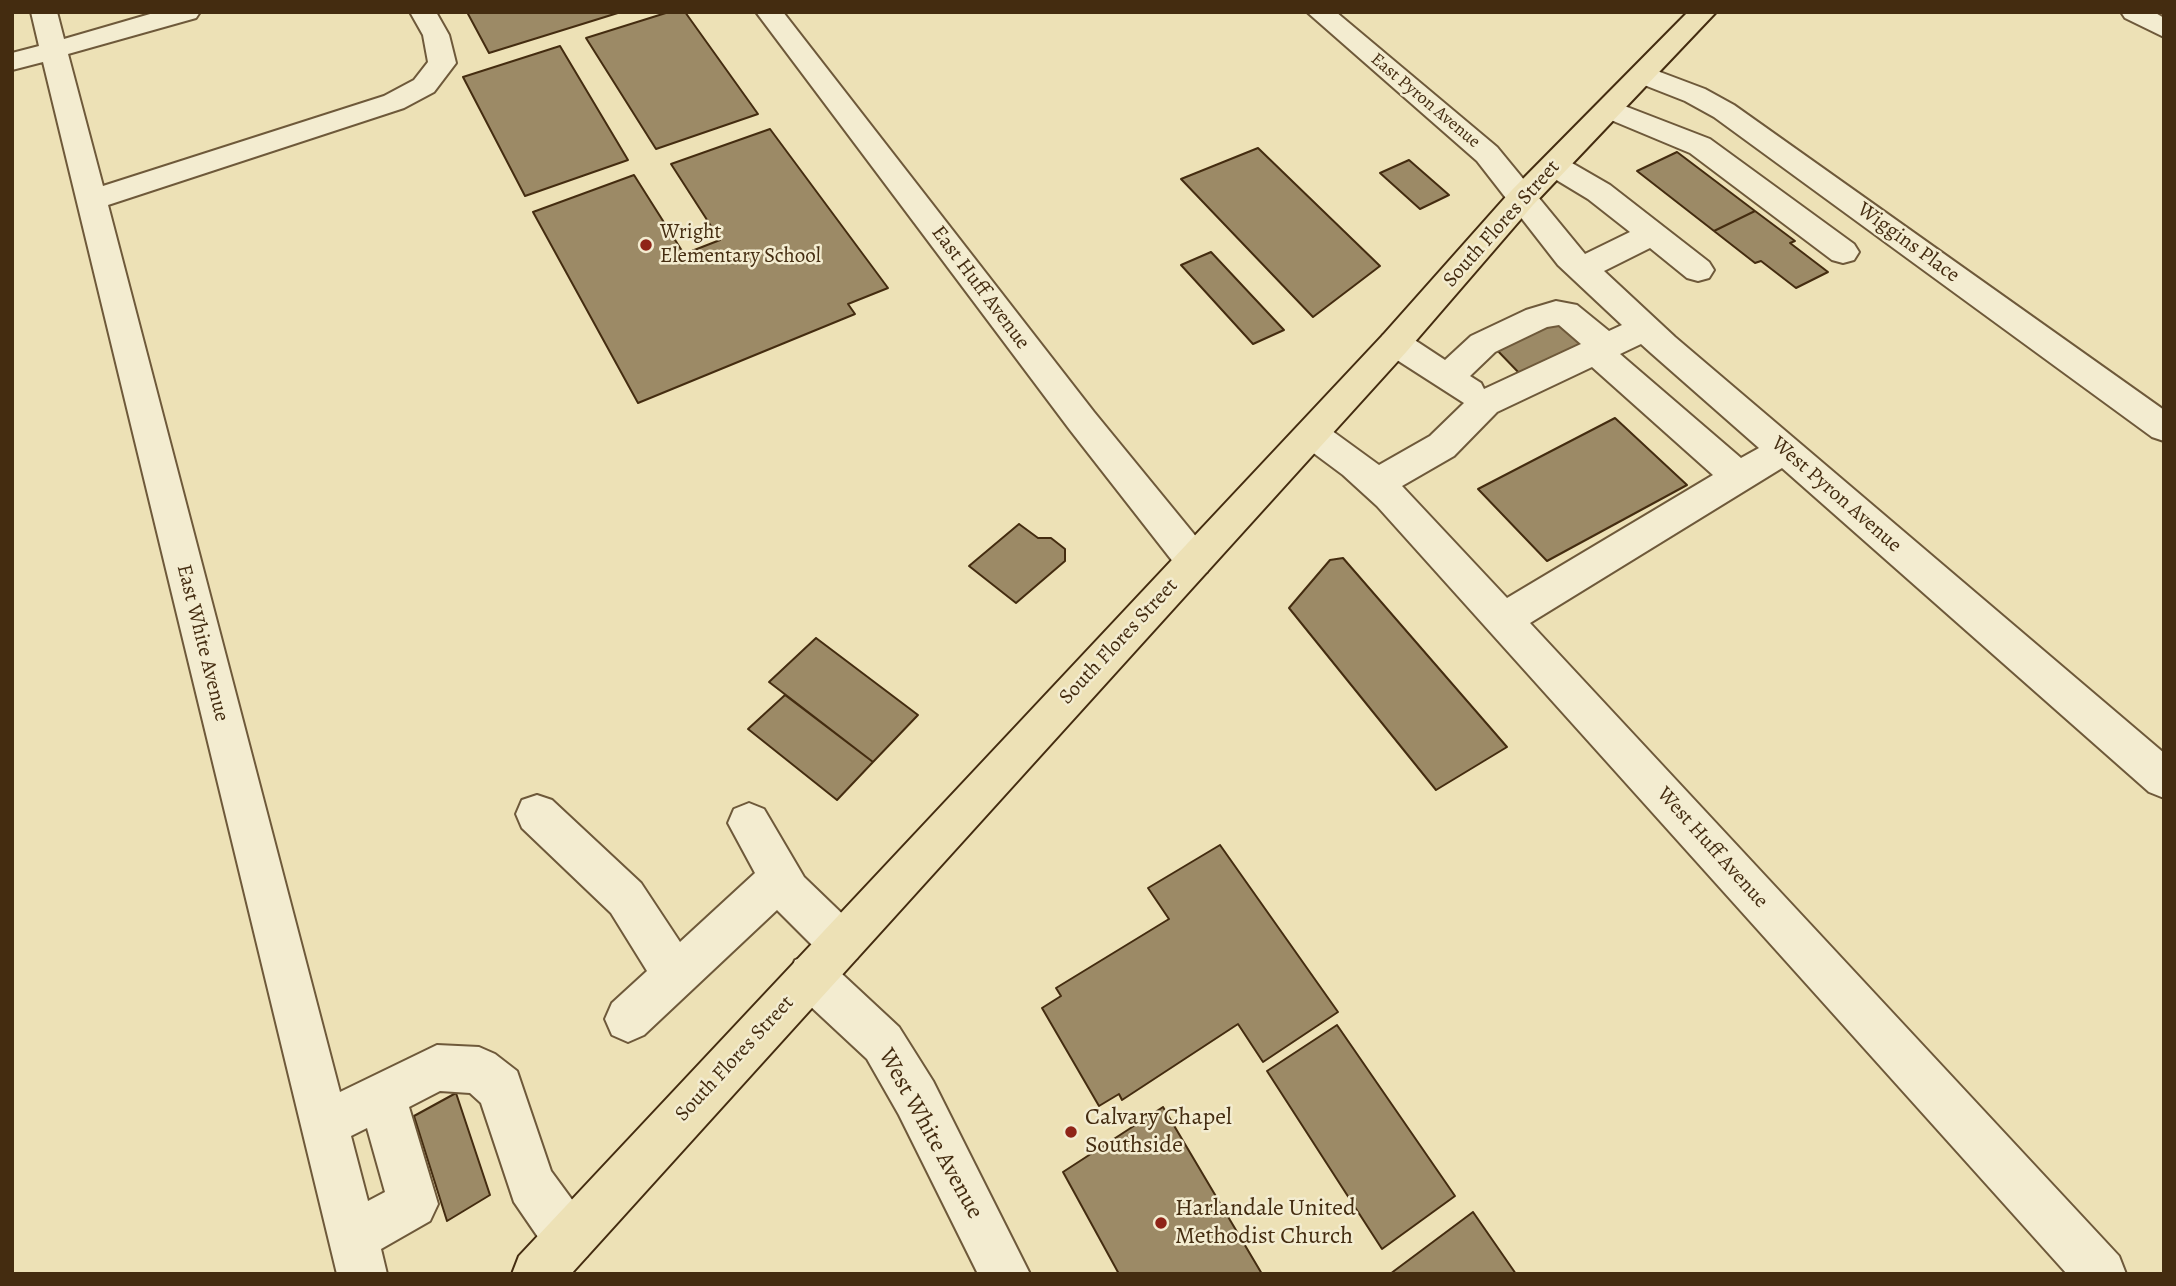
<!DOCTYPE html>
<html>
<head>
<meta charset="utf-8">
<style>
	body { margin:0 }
	#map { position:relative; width:2176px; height:1286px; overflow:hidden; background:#ede1b6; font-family:Alegreya,serif }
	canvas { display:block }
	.frame { position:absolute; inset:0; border:14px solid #442c10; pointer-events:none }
</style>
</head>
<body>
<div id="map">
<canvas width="2176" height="1286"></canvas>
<div class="frame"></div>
</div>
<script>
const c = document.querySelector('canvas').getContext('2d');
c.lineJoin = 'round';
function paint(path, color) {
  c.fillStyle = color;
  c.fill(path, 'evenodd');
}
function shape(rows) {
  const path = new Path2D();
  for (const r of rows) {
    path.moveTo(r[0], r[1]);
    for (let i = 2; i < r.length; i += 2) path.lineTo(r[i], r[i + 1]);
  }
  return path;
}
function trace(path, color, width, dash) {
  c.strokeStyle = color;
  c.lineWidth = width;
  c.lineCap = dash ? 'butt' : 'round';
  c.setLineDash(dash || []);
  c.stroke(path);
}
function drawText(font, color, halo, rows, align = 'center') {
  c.font = font + ' Alegreya,serif';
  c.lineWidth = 5;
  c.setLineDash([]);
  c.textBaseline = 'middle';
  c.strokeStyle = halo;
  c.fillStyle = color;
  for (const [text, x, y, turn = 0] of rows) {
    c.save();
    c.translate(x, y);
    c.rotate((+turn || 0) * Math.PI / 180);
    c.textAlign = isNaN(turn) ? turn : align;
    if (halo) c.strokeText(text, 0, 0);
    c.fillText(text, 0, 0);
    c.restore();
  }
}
const building = shape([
	[467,12,621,12,489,53,467,12],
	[669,12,685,12,758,114,656,149,586,38,669,12],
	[560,46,628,160,525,196,463,77,560,46],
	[770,129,888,288,848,304,855,314,638,403,533,212,634,175,684,254,720,240,671,164,770,129],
	[1258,148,1380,266,1313,317,1181,179,1258,148],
	[1677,152,1755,211,1714,231,1637,171,1677,152],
	[1409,160,1449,195,1420,209,1380,173,1409,160],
	[1755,211,1795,241,1790,243,1828,272,1796,288,1761,261,1755,263,1714,231,1755,211],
	[1211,252,1284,330,1253,344,1181,265,1211,252],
	[1560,319,1587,345,1521,375,1494,347,1560,319],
	[1615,418,1687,485,1547,561,1478,489,1615,418],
	[1019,524,1038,538,1051,538,1065,549,1065,561,1016,603,969,566,1019,524],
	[1343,558,1507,747,1436,790,1289,608,1330,560,1343,558],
	[816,638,918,715,873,762,769,682,816,638],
	[785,695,873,762,837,800,748,729,785,695],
	[1220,845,1338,1012,1263,1062,1238,1024,1122,1100,1119,1094,1099,1106,1042,1008,1061,996,1056,988,1169,919,1148,888,1220,845],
	[1337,1025,1455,1196,1382,1249,1267,1071,1337,1025],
	[456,1093,490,1195,447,1221,414,1116,456,1093],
	[1163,1107,1262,1274,1119,1274,1063,1172,1163,1107],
	[1473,1212,1516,1274,1390,1274,1473,1212]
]);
const minor = shape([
	[31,12,57,12,64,39,157,12,200,12,196,18,68,54,103,186,384,96,414,80,428,62,423,35,410,12,436,12,449,35,456,63,434,92,404,108,108,205,340,1092,437,1045,479,1047,495,1054,517,1071,551,1171,587,1220,594,1238,587,1256,569,1263,551,1256,514,1202,481,1103,470,1093,440,1091,409,1107,438,1204,430,1221,381,1249,387,1274,337,1274,43,62,12,70,12,53,39,46,31,12],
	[367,1128,385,1192,368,1201,351,1136,367,1128],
	[756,12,783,12,1094,412,1207,550,1212,561,1207,572,1194,576,1181,572,1070,430,756,12],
	[1307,12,1336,12,1497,147,1585,254,1630,232,1588,199,1545,173,1540,166,1545,159,1555,156,1565,159,1610,185,1709,262,1714,270,1709,278,1698,281,1687,278,1650,248,1604,271,1675,337,2164,753,2164,798,2149,792,1782,468,1530,623,2119,1256,2126,1274,2067,1274,1377,506,1343,475,1300,443,1295,434,1300,425,1312,421,1324,425,1379,465,1430,436,1464,403,1383,351,1379,343,1383,335,1395,331,1407,335,1445,360,1471,336,1526,310,1556,301,1577,305,1609,331,1622,325,1558,265,1477,161,1307,12],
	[1559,325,1581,344,1484,389,1481,383,1470,376,1495,352,1547,327,1559,325],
	[1641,344,1651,353,1759,448,1741,458,1620,354,1641,344],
	[1592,367,1713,475,1507,598,1402,486,1454,456,1497,412,1592,367],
	[2121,12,2154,12,2164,18,2164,37,2125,18,2121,12],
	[1644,66,1705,89,1734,105,2164,410,2164,441,2152,437,1714,117,1685,101,1634,81,1630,75,1634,69,1644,66],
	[1609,100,1710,139,1854,244,1859,252,1854,260,1843,263,1832,260,1690,153,1599,115,1595,109,1599,103,1609,100],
	[537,795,552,800,641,883,680,942,755,873,728,823,734,809,749,803,764,809,804,877,857,928,863,943,857,958,841,965,825,958,777,910,644,1035,628,1042,612,1035,605,1019,612,1003,647,971,611,913,522,828,516,814,522,800,537,795],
	[811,954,827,960,899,1027,933,1081,1030,1274,978,1274,899,1115,867,1059,795,992,789,976,795,960,811,954]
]);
const major = shape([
	[1688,12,1716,12,1533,205,1407,351,571,1274,512,1274,519,1256,1383,335,1511,191,1688,12]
]);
const markers = [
	[646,245,7,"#8f2418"],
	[1071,1132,7,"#8f2418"],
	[1161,1223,7,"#8f2418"]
];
const farStreetnames = [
	["East Pyron Avenue",1425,101,40]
];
const streetNames = [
	["South Flores Street",1502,224,-48],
	["Wiggins Place",1908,243,36],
	["East Huff Avenue",980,288,53],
	["West Pyron Avenue",1836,495,41],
	["South Flores Street",1119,642,-47],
	["East White Avenue",202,643,76],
	["West Huff Avenue",1712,848,48],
	["South Flores Street",735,1059,-47]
];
const poiNames = [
	["Wright",660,233],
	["Elementary School",660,257]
];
const nearPoinames = [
	["Calvary Chapel",1085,1118],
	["Southside",1085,1146],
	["Harlandale United",1175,1209],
	["Methodist Church",1175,1237]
];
const nearStreetnames = [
	["West White Avenue",930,1134,61]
];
paint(building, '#9c8a66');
trace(building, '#442c10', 2);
trace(minor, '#6e593a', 4);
trace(major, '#442c10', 4);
paint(minor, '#f3ecd0');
paint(major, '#ede1b6');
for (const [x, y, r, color] of markers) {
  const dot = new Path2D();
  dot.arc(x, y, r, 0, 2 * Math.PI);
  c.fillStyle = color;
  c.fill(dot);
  trace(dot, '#f3ecd0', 2.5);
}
drawText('18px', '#442c10', '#f3ecd0', farStreetnames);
drawText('21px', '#442c10', '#f3ecd0', streetNames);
drawText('21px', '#442c10', '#f3ecd0', poiNames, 'left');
drawText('24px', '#442c10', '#f3ecd0', nearPoinames, 'left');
drawText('24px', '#442c10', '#f3ecd0', nearStreetnames);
</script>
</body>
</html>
